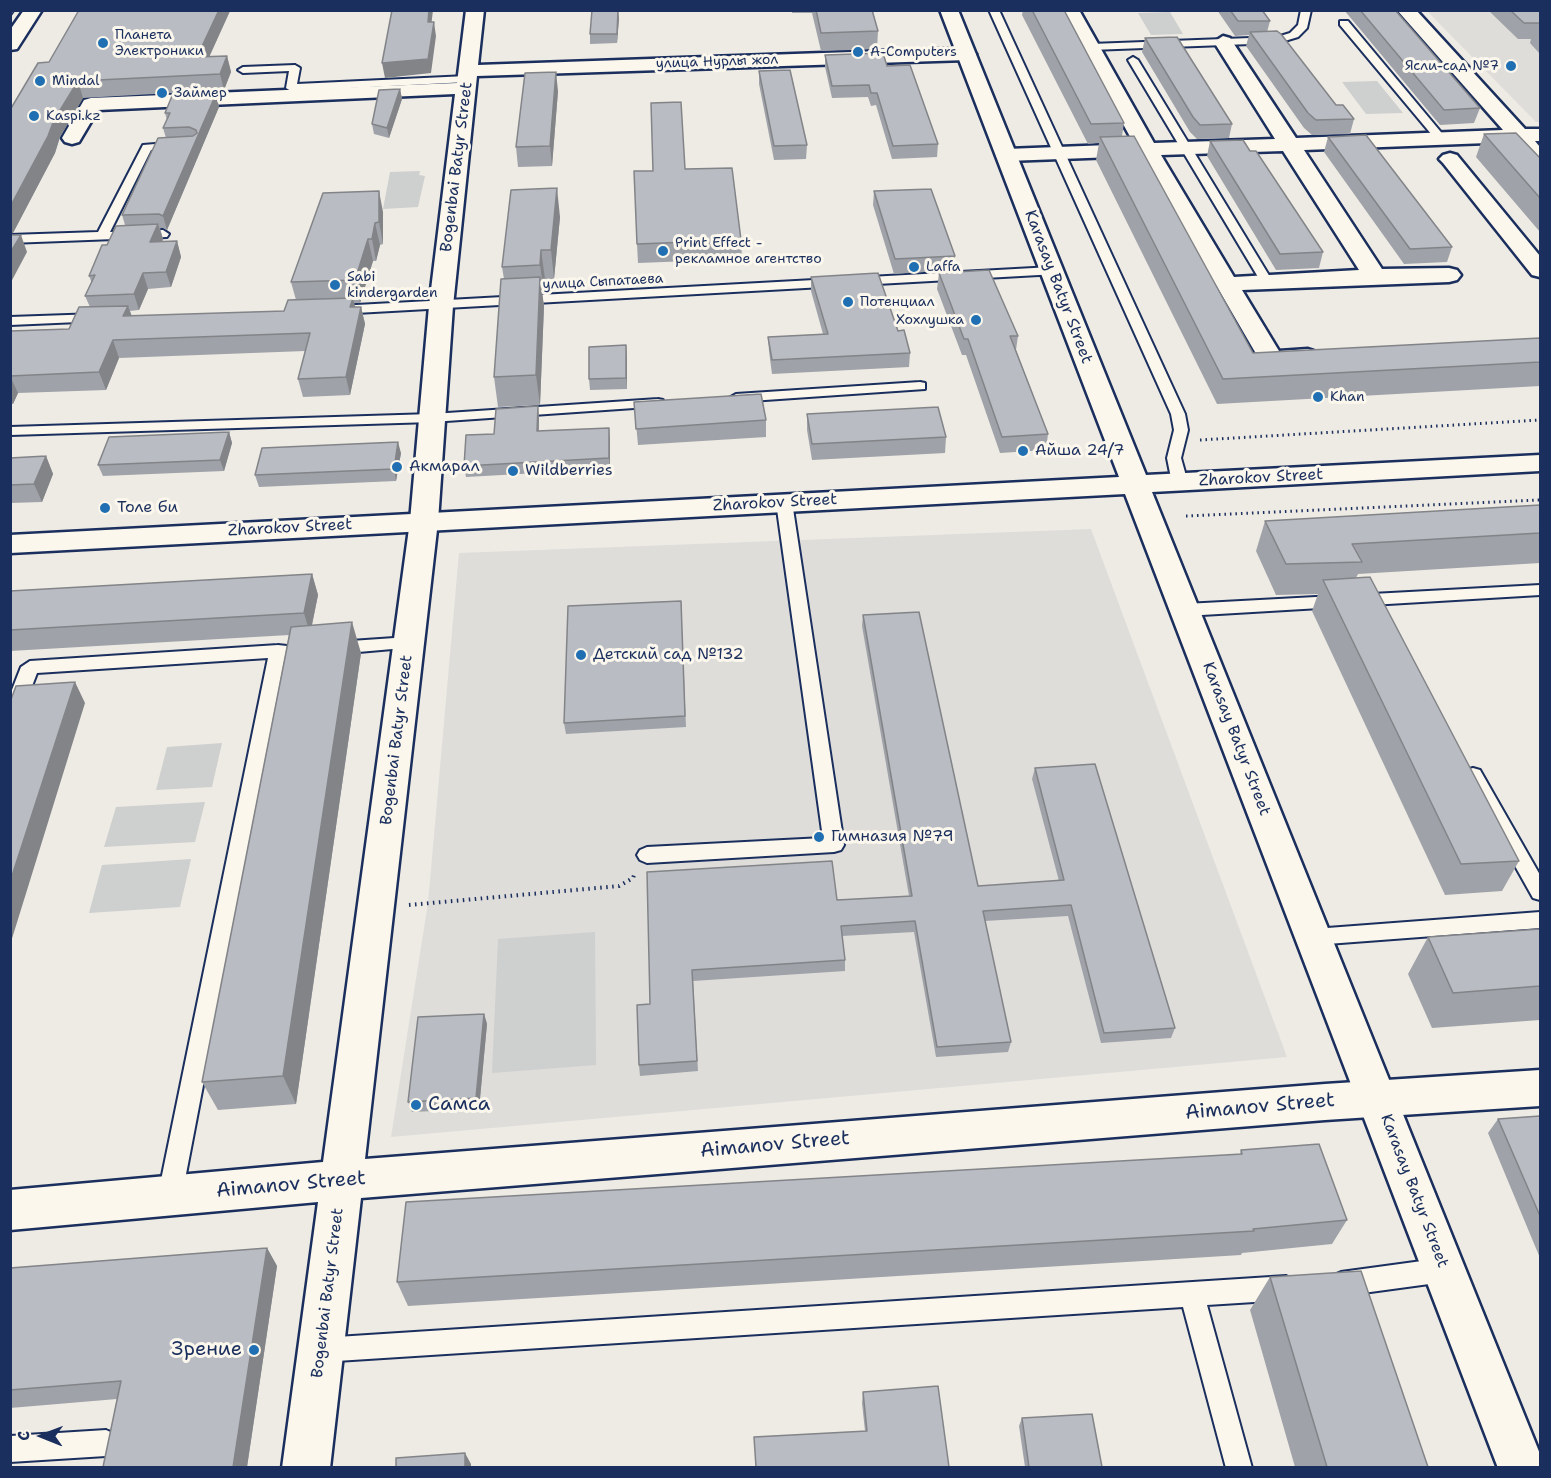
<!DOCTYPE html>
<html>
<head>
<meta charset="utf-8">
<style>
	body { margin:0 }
	#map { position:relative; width:1551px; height:1478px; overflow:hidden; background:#eeebe4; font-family:"Shantell Sans",sans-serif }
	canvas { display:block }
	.frame { position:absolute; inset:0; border:12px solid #1b2f5e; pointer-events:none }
	.north { position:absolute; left:12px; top:1406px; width:60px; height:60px; -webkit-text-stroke:4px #fbf7ec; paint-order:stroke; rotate:271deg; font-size:16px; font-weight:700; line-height:24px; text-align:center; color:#1b2f5e }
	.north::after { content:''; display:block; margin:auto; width:21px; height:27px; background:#1b2f5e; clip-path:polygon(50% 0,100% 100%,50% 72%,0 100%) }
</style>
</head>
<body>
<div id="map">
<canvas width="1551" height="1478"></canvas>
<div class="frame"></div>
<div class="north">С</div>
</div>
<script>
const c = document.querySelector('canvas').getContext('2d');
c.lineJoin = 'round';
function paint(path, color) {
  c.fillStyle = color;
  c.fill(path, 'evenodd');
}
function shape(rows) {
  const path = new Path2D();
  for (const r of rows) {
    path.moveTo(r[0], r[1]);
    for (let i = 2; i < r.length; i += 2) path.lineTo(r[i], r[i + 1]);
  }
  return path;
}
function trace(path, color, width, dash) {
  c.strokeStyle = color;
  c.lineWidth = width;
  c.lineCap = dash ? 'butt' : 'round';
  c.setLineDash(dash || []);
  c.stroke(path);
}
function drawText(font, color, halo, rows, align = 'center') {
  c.font = font + ' "Shantell Sans",sans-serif';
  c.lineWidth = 6;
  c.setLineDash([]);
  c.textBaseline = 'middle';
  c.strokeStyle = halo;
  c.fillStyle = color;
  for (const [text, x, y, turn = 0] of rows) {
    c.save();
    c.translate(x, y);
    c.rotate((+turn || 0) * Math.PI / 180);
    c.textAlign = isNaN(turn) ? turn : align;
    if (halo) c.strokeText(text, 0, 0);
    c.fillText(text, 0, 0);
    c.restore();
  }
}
const built = shape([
	[1427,11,1540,11,1540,122,1536,122],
	[1091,529,1287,1057,391,1137,428,903,459,553]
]);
const green = shape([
	[1170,12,1183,34,1151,35,1138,13],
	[1377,81,1403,113,1366,114,1342,82],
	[420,171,419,175,425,176,418,207,383,209,390,172],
	[222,743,212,787,156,790,167,747],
	[205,802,195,842,104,847,116,807],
	[191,859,180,907,89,913,102,865],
	[595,932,596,1065,492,1073,498,939]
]);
const pathFar1 = shape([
	[1200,440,1540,420],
	[1186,516,1540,500]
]);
const path = shape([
	[409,905,619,886,633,878,635,872]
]);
const service = shape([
	[989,10,999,10,1185,414,1188,430,1181,458,1188,483,1185,486,1180,488,1172,483,1167,458,1174,430,1171,414,989,10],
	[1301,10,1311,10,1307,28,1298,37,1278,43,1091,50,1086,47,1091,44,1277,37,1290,33,1298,25,1301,10],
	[1340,21,1348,21,1445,137,1445,141,1437,141,1340,25,1340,21],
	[1133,57,1138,60,1273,282,1272,285,1267,286,1261,282,1128,60,1133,57],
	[295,65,300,68,297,84,467,76,472,79,467,82,291,91,286,88,289,71,243,73,238,70,243,67,295,65],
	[180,142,184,143,184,147,151,150,110,232,163,230,169,234,167,237,10,243,10,235,98,232,143,145,180,142],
	[1052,267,1057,268,1057,274,338,314,331,310,338,306,1052,267],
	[97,314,102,315,102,321,10,325,10,317,97,314],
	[920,382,925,383,925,389,736,402,729,398,736,394,920,382],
	[658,399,663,400,663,406,432,422,10,435,10,427,432,414,658,399],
	[784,497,792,502,844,845,841,850,834,852,647,863,640,860,637,855,640,850,647,847,823,838,776,502,784,497],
	[1540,585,1540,595,1185,616,1177,610,1185,604,1540,585],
	[409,637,415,639,417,643,415,647,336,654,328,648,336,642,409,637],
	[278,645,296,647,299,651,296,655,285,657,182,1195,178,1203,170,1206,162,1203,158,1195,268,658,37,673,19,720,10,726,10,695,21,667,30,661,278,645],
	[1473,768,1480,770,1540,875,1540,900,1533,898,1464,775,1466,770,1473,768],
	[1540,912,1540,928,1314,945,1307,943,1304,937,1307,931,1314,929,1540,912],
	[1444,1258,1452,1262,1456,1270,1452,1278,1444,1282,1341,1296,1332,1292,1329,1284,1332,1276,1341,1272,1444,1258],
	[1286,1276,1295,1280,1298,1288,1295,1296,1286,1300,1207,1305,1252,1468,1226,1468,1183,1307,321,1362,312,1359,309,1350,312,1341,321,1338,1286,1276],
	[106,1430,115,1434,119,1443,115,1452,106,1456,10,1462,10,1436,106,1430]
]);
const minor = shape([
	[466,10,484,10,478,65,967,48,976,54,967,60,477,76,453,306,438,521,365,1159,1325,1084,1540,1070,1540,1106,1325,1120,361,1198,330,1468,282,1468,318,1202,10,1230,10,1190,323,1162,410,521,429,306,455,94,98,110,79,142,72,144,65,142,62,138,84,100,91,98,457,83,466,10],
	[1061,10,1079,10,1154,143,1275,139,1214,42,1223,36,1230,38,1296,138,1503,130,1397,10,1416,10,1525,129,1540,129,1540,141,1535,141,1540,147,1540,165,1533,163,1514,142,1304,150,1382,269,1449,268,1457,270,1461,275,1457,280,1449,282,1242,290,1279,351,1308,349,1317,352,1321,357,1317,362,1308,365,1271,367,1262,364,1141,156,1007,161,1000,159,997,155,1000,151,1007,149,1134,144,1061,10],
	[1283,151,1359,270,1234,277,1161,155,1283,151],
	[1450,153,1457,155,1540,256,1540,277,1532,275,1443,163,1439,159,1443,155,1450,153]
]);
const tertiary = shape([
	[940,10,958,10,1146,475,1540,455,1540,471,1152,492,1540,1454,1540,1468,1498,1468,1125,494,10,553,10,535,1119,477,940,10]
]);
const secondary = shape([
	[24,10,42,10,17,49,10,50,10,30,24,10]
]);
const tram = shape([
	[10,17,15,10]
]);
const wall = shape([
	[792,10,909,10,873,12,878,31,877,49,821,51,812,13,792,13],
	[1023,10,1064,10,1124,123,1122,136,1253,353,1540,338,1540,386,1217,404,1096,160,1099,143,1088,144,1022,15],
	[1217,10,1262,10,1270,21,1267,32,1336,105,1354,119,1350,134,1312,135,1304,128,1246,46,1249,35,1235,36],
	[1344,10,1395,10,1480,108,1474,123,1440,125],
	[1488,10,1540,10,1540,54,1530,43,1531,39,1518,39],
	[230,11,209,56,227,56,231,72,224,90,83,98,60,137,55,153,13,233,49,62],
	[619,18,617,43,590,44,590,34],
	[1145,38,1232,124,1229,138,1197,139,1190,132,1142,52],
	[825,55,887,66,938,144,937,157,892,159,876,105,871,106,868,97,832,98,825,67],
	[759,71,807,145,806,159,774,160,759,84],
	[400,89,402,99,389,138,374,134,372,124],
	[558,91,552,166,518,167,516,147],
	[216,94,219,107,167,230,163,228,160,228,163,239,162,242,177,241,181,257,171,287,148,289,139,310,130,311,132,316,284,311,296,300,291,282,383,212,383,244,380,245,376,261,373,261,360,303,354,303,355,307,361,307,365,324,350,395,303,397,298,379,305,351,119,358,106,390,18,393,13,404,10,404,10,331,69,329,90,307,85,296,92,283,89,276,107,245,125,225,122,215,166,138,163,128,167,120,165,113],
	[1484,134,1540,158,1540,232,1476,157],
	[1328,137,1452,247,1447,262,1404,264,1324,152],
	[1210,141,1323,252,1319,268,1276,270,1207,156],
	[685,169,741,240,742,259,638,263,637,244],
	[874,191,955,256,953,270,894,274,873,205],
	[560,217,554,279,545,279,544,294,542,294,544,306,540,405,498,407,494,377,504,279,502,267],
	[939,273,1018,336,1016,350,1048,434,1046,450,1000,453,966,355,962,355,937,289],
	[811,277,898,331,910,353,909,367,772,374,769,351,768,337,823,334,811,291],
	[626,345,627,389,590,390,589,379],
	[634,402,766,420,766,437,638,445],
	[807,414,946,437,945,453,812,460,807,430],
	[539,417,539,431,610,439,610,469,466,477,464,466],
	[229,432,232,443,224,471,103,476,98,465],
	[401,453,396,481,259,487,255,475],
	[46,456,53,474,42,502,10,503,10,458],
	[1540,505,1540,563,1358,574,1356,578,1519,861,1502,891,1445,895,1312,611,1318,594,1276,595,1256,551,1265,521],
	[312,574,318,595,312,625,361,653,296,1104,218,1110,202,1082,289,635,10,651,10,591],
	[681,601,686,727,566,734,564,723],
	[863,615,978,886,1059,881,1032,779,1035,768,1175,1028,1171,1038,1101,1043,1068,916,985,921,1011,1042,1008,1052,936,1057,914,932,842,936,845,960,845,971,693,981,698,1071,640,1076,639,1065,650,1004,647,872,837,900,909,896,862,626],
	[1540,929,1540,1020,1432,1028,1408,974,1428,937],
	[484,1014,487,1024,479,1109,412,1112,408,1102],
	[1540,1116,1540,1258,1488,1133,1498,1119],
	[1241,1150,1347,1220,1332,1244,1242,1253,1241,1255,408,1306,397,1282,1240,1154],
	[267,1248,277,1266,247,1467,103,1467,117,1399,10,1408,10,1268],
	[1270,1277,1428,1467,1295,1467,1250,1310],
	[863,1392,949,1467,865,1431,862,1403],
	[1022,1418,1102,1467,1025,1467,1019,1426]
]);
const shadedWall = shape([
	[219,10,229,10,230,11,202,73,197,57],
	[429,10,433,10,430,36,428,22],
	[618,10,619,18,617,43,617,34],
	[434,22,436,36,431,73,385,78,382,63],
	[227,56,231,72,224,90,220,74],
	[556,72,558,91,552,166,550,146],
	[78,81,83,98,60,137,55,153,13,233,10,234,10,207,54,120],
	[400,89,402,99,389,138,387,128],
	[216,94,219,107,167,230,163,216],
	[557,188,560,217,554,279,551,250],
	[379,191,383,212,383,244,379,222],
	[375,223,380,245,376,261,372,239],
	[158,224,163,239,156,258,150,242],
	[21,235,27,252,10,284,10,253],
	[368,239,373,261,360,303,355,280],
	[177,241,181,257,171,287,166,272],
	[541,250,545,279,544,294,540,265],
	[143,273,148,289,139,310,134,294],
	[540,277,544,306,540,405,536,375],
	[353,298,357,315,350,307],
	[128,306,134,323,123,316],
	[361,307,365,324,350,395,346,377],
	[113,340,119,358,106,390,99,372],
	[626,345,627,356,627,389,626,378],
	[10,376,18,393,13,404,10,398],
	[538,406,539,417,538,442,537,431],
	[609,428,610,439,610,469,609,458],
	[229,432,232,443,224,471,220,460],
	[398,442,401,453,396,481,394,469],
	[46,456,53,474,42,502,34,484],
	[312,574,318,595,310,634,304,613],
	[352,622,361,653,296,1104,283,1076],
	[75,682,85,703,10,945,10,882],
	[484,1014,487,1024,479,1109,476,1098],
	[267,1248,277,1266,247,1467,233,1467],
	[465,1453,471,1464,471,1467,465,1467]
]);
const building = shape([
	[79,10,219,10,197,57,227,56,220,74,78,81,54,120,48,136,10,207,10,110,38,63,49,62,79,10],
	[392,10,429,10,428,22,434,22,428,59,382,63,392,10],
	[592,10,618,10,617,34,590,34,592,10],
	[816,10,872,10,878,31,821,33,816,10],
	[1032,10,1064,10,1124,123,1091,124,1032,10],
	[1230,10,1262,10,1270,21,1238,21,1230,10],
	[1360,10,1395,10,1480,108,1444,110,1360,10],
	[1510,10,1540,10,1540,23,1524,23,1510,10],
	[1277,31,1281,34,1336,105,1343,105,1354,119,1316,120,1308,113,1250,32,1277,31],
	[1177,37,1232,124,1200,125,1193,117,1145,38,1177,37],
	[883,53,887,66,910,65,938,144,893,146,877,93,871,93,869,85,832,86,825,55,883,53],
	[790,70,807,145,774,146,759,71,790,70],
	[556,72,550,146,516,147,525,73,556,72],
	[400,89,387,128,372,124,379,90,400,89],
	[216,94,163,216,159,214,122,215,158,138,193,136,197,133,196,130,189,127,163,128,170,113,165,113,172,96,216,94],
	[681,102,685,169,732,168,741,240,637,244,634,171,653,171,651,103,681,102],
	[1516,133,1540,158,1540,198,1484,134,1516,133],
	[1366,135,1452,247,1410,249,1328,137,1366,135],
	[1134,136,1253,353,1540,338,1540,362,1223,379,1100,137,1134,136],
	[1243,140,1250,151,1256,151,1323,252,1280,254,1210,141,1243,140],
	[557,188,551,250,541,250,540,265,502,267,511,190,557,188],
	[931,189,955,256,895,259,874,191,931,189],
	[379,191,379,222,375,223,372,239,368,239,355,280,291,282,323,193,379,191],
	[158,224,150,242,177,241,166,272,143,273,134,294,85,296,95,275,89,276,102,245,107,245,116,226,158,224],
	[10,235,21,235,10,253,10,235],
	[989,270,1018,336,1010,336,1048,434,1002,437,968,339,964,339,939,273,989,270],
	[878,273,898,331,904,330,910,353,772,360,768,337,828,334,811,277,878,273],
	[540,277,536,375,494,377,501,279,540,277],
	[353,298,350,307,361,307,346,377,298,379,310,333,113,340,99,372,10,376,10,331,69,329,79,307,128,306,123,316,284,311,288,300,353,298],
	[626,345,626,378,589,379,589,347,626,345],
	[761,394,766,420,636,429,634,402,761,394],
	[538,406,537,431,609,428,609,458,464,466,466,435,494,434,496,409,538,406],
	[938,407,946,437,812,444,807,414,938,407],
	[229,432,220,460,98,465,109,437,229,432],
	[398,442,394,469,255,475,262,448,398,442],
	[46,456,34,484,10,485,10,458,46,456],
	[1540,505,1540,533,1352,544,1362,562,1286,564,1265,521,1540,505],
	[312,574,304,613,10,630,10,591,312,574],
	[1370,577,1519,861,1461,864,1323,580,1370,577],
	[681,601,685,716,564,723,568,606,681,601],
	[919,612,978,886,1064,880,1035,768,1095,764,1175,1028,1104,1033,1071,905,983,911,1011,1042,937,1047,915,921,841,926,845,960,692,970,697,1061,639,1065,637,1005,650,1004,647,872,832,861,837,900,912,896,863,615,919,612],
	[352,622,283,1076,202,1082,291,627,352,622],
	[75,682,10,882,10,702,16,686,75,682],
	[1540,929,1540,986,1453,993,1428,937,1540,929],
	[484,1014,476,1098,408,1102,418,1017,484,1014],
	[1540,1116,1540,1216,1498,1119,1540,1116],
	[1319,1144,1347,1220,1253,1229,1254,1231,397,1282,406,1202,1242,1154,1241,1150,1319,1144],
	[267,1248,233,1467,103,1467,121,1381,10,1390,10,1268,267,1248],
	[1361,1271,1428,1467,1327,1467,1270,1277,1361,1271],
	[938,1386,949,1467,756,1467,754,1437,867,1431,863,1392,938,1386],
	[1092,1414,1102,1467,1029,1467,1022,1418,1092,1414],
	[465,1453,465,1467,396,1467,396,1458,465,1453]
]);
const markers = [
	[103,43,6,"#1f6fb2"],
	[858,52,6,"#1f6fb2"],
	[1511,66,6,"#1f6fb2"],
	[40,81,6,"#1f6fb2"],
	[162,93,6,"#1f6fb2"],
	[34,116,6,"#1f6fb2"],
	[663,251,6,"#1f6fb2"],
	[914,267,6,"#1f6fb2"],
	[335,285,6,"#1f6fb2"],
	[848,302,6,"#1f6fb2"],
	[976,320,6,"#1f6fb2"],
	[1318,397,6,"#1f6fb2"],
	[1023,451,6,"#1f6fb2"],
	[397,467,6,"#1f6fb2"],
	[513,471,6,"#1f6fb2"],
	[105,508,6,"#1f6fb2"],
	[581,655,6,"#1f6fb2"],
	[819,837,6,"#1f6fb2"],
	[416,1105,6,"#1f6fb2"],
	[254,1350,6,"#1f6fb2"]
];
const farPoinames = [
	["Планета",115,35],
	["Электроники",115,51],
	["A-Computers",870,52],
	["Ясли-сад №7",1499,66,"right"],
	["Mindal",52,81],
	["Займер",174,93],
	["Kaspi.kz",46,116],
	["Print Effect -",675,243],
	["рекламное агентство",675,259],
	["Laffa",926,267],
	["Sabi",347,277],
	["kindergarden",347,293],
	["Потенциал",860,302],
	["Хохлушка",964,320,"right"],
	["Khan",1330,397]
];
const farStreetnames = [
	["улица Нурлы жол",717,62,-2],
	["улица Сыпатаева",603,282,-3]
];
const streetNames = [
	["Bogenbai Batyr Street",457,167,-83],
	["Karasay Batyr Street",1058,287,69],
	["Zharokov Street",1261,478,-3],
	["Zharokov Street",775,503,-3],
	["Zharokov Street",290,528,-3],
	["Karasay Batyr Street",1236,739,69],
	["Bogenbai Batyr Street",397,740,-83],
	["Karasay Batyr Street",1414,1191,69],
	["Bogenbai Batyr Street",328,1293,-83]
];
const poiNames = [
	["Айша 24/7",1035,451],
	["Акмарал",409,467],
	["Wildberries",525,471],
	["Толе би",117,508],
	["Детский сад №132",593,655],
	["Гимназия №79",831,837]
];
const nearPoinames = [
	["Самса",428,1105],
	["Зрение",242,1350,"right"]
];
const nearStreetnames = [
	["Aimanov Street",1260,1107,-5],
	["Aimanov Street",775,1145,-5],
	["Aimanov Street",291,1185,-5]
];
paint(built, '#deddda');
paint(green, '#cecfcf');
trace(service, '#1b2f5e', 4);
trace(minor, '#1b2f5e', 5);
trace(tertiary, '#1b2f5e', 5);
trace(secondary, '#1b2f5e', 5);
trace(pathFar1, '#1b2f5e', 3, [1.5, 4]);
trace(path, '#1b2f5e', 4, [1.5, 4.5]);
paint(service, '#fbf7ec');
paint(minor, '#fbf7ec');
paint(tertiary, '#fbf7ec');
paint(secondary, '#fbf7ec');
trace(tram, '#1b2f5e', 1.5);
paint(wall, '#9fa2a8');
paint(shadedWall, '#828488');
paint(building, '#b9bcc3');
trace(building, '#828488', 1.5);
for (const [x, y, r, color] of markers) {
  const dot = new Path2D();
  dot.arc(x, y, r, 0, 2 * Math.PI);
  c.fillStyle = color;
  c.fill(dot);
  trace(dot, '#fbf7ec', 2);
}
drawText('14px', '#1b2f5e', '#fbf7ec', farPoinames, 'left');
drawText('14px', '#1b2f5e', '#fbf7ec', farStreetnames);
drawText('16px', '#1b2f5e', '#fbf7ec', streetNames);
drawText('16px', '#1b2f5e', '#fbf7ec', poiNames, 'left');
drawText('20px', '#1b2f5e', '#fbf7ec', nearPoinames, 'left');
drawText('20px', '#1b2f5e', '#fbf7ec', nearStreetnames);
</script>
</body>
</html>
